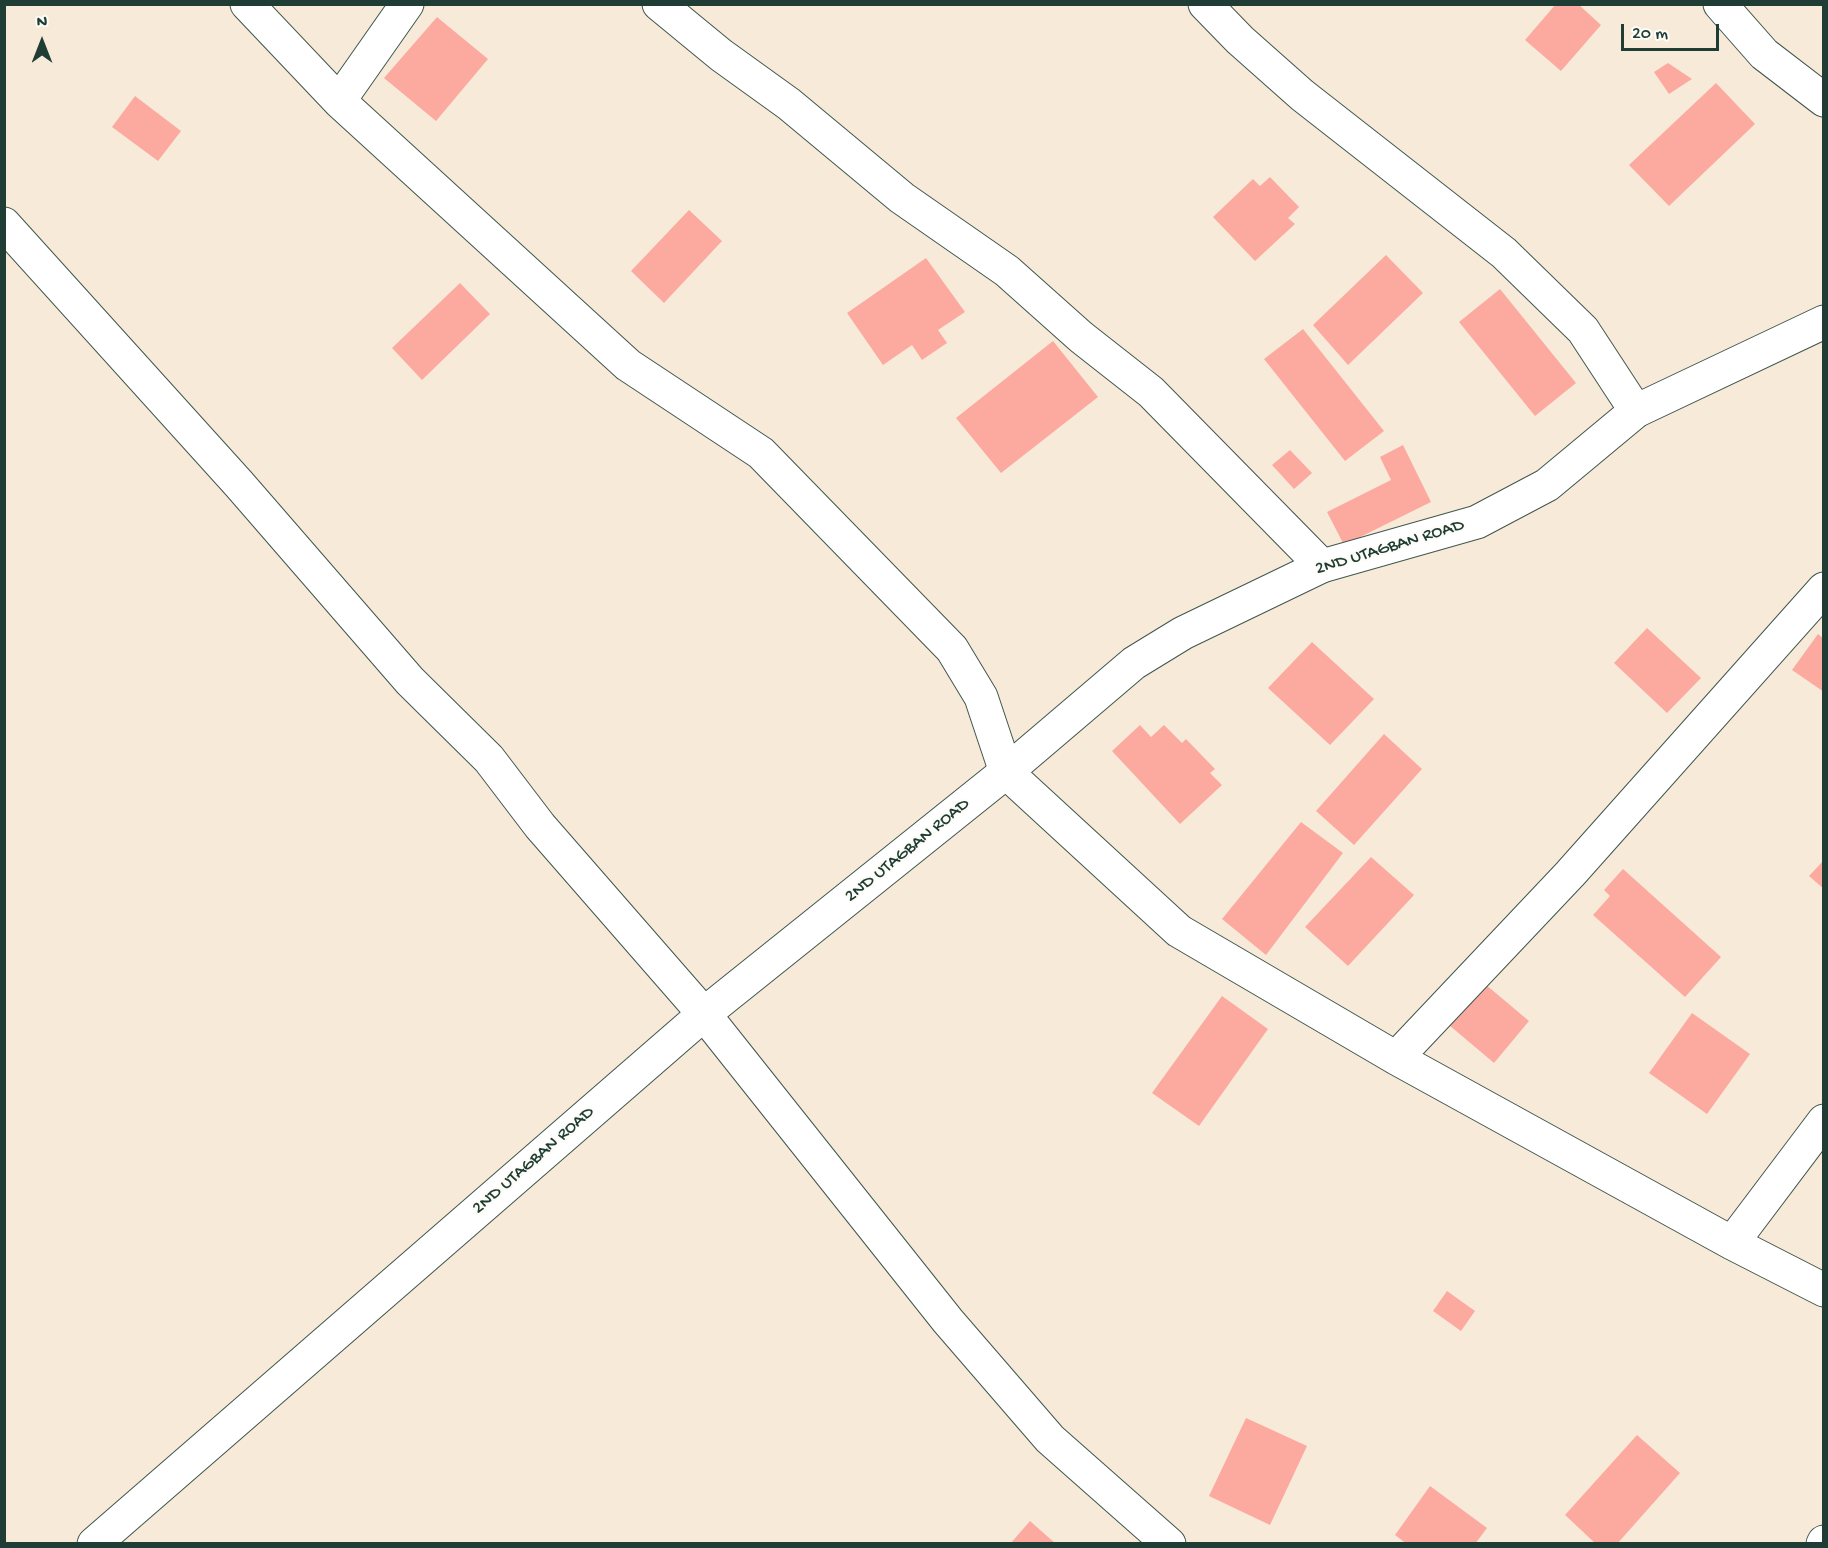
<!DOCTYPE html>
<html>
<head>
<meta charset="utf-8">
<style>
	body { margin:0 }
	#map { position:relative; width:1828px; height:1548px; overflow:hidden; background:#f8ead8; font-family:"Gochi Hand",sans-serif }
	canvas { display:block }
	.frame { position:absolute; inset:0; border:6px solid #1f3d34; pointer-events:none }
	.north { position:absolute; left:12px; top:12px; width:60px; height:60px; -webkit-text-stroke:4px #fdfcf7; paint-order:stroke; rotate:0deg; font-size:16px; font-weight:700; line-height:24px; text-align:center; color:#1f3d34 }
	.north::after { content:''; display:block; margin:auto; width:21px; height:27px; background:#1f3d34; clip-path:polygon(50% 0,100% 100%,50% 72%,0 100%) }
	.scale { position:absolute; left:1621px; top:24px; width:98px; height:27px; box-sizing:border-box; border:3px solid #1f3d34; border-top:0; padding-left:8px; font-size:18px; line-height:21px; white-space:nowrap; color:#1f3d34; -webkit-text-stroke:4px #fdfcf7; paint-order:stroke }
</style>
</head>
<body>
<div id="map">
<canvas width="1828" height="1548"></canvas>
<div class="frame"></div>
<div class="north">N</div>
<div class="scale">20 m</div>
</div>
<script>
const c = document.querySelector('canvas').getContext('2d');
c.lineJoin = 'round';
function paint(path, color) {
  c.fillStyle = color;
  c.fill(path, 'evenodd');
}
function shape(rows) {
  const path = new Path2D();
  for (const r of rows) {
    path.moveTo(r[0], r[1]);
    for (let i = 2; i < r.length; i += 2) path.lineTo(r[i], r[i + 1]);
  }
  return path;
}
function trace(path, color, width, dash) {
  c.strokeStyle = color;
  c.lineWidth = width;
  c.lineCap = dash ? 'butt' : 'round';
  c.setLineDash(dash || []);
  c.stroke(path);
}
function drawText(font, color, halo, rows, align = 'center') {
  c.font = font + ' "Gochi Hand",sans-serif';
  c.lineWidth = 4.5;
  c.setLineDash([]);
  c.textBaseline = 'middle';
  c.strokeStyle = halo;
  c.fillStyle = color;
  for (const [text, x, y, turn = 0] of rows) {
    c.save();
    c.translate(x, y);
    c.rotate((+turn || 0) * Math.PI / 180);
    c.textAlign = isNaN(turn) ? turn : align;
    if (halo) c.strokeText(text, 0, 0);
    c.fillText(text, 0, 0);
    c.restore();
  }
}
const building = shape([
	[1556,4,1578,4,1601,25,1561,71,1525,40],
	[437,17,488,59,436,121,384,78],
	[1668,63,1692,79,1669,94,1654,72],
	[1716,83,1755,124,1669,206,1629,165],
	[135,96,181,131,158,161,112,127],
	[1270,177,1299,207,1288,218,1295,224,1255,261,1213,217,1253,179,1260,186],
	[689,210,722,241,664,303,631,271],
	[1386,255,1423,293,1348,365,1313,325],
	[926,258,965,312,938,330,947,343,922,360,912,345,883,365,847,313],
	[460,283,490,314,422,380,392,348],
	[1500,289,1576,383,1535,416,1459,322],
	[1303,329,1384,431,1345,461,1264,359],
	[1053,341,1098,397,1001,473,956,418],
	[1403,445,1431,502,1344,545,1327,512,1391,480,1380,457],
	[1290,450,1312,473,1294,489,1272,465],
	[1647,628,1701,678,1667,713,1614,663],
	[1818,634,1824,639,1824,692,1792,670],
	[1312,642,1374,699,1330,745,1268,688],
	[1140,725,1151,737,1164,725,1182,743,1186,739,1215,769,1210,773,1222,785,1180,824,1112,751],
	[1384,734,1422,769,1354,845,1316,811],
	[1301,822,1343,853,1266,955,1222,919],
	[1371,857,1414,895,1348,966,1305,927],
	[1824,860,1824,889,1809,876],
	[1623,869,1721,957,1685,997,1593,915,1610,896,1604,890],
	[1485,984,1529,1021,1494,1063,1449,1025],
	[1222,996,1268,1029,1199,1126,1152,1093],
	[1692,1013,1750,1054,1707,1114,1649,1073],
	[1447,1291,1475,1311,1461,1331,1433,1311],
	[1246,1418,1307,1446,1270,1525,1209,1496],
	[1637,1435,1680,1473,1617,1544,1596,1544,1565,1515],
	[1430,1486,1487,1528,1475,1544,1407,1544,1395,1535],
	[1030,1521,1056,1544,1010,1544]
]);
const street = shape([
	[247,4,339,101,628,365,761,453,952,649,981,697,1006,772,1179,931,1396,1058,1732,1243,1824,1290],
	[659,4,721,55,789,104,902,198,1007,271,1081,337,1151,392,1322,566],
	[1205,4,1240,40,1302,95,1504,253,1583,330,1636,411],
	[1720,4,1764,54,1824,100],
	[339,101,407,4],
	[4,224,239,484,410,681,489,759,540,826,704,1014,948,1321,1050,1439,1169,1544],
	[1396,1058,1570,874,1824,589],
	[1732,1243,1824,1121],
	[1823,1544,1824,1542]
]);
const secondary = shape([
	[94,1544,704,1014,1006,772,1134,663,1183,633,1322,566,1477,522,1547,485,1636,411,1824,322]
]);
const streetNames = [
	["2ND UTAGBAN ROAD",1390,548,-17],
	["2ND UTAGBAN ROAD",908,851,-39],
	["2ND UTAGBAN ROAD",534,1161,-41]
];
paint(building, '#fcaaa0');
trace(street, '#40574d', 35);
trace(secondary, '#40574d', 35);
trace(street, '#fff', 33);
trace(secondary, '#fff', 33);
drawText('18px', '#1f3d34', '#fdfcf7', streetNames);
</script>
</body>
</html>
